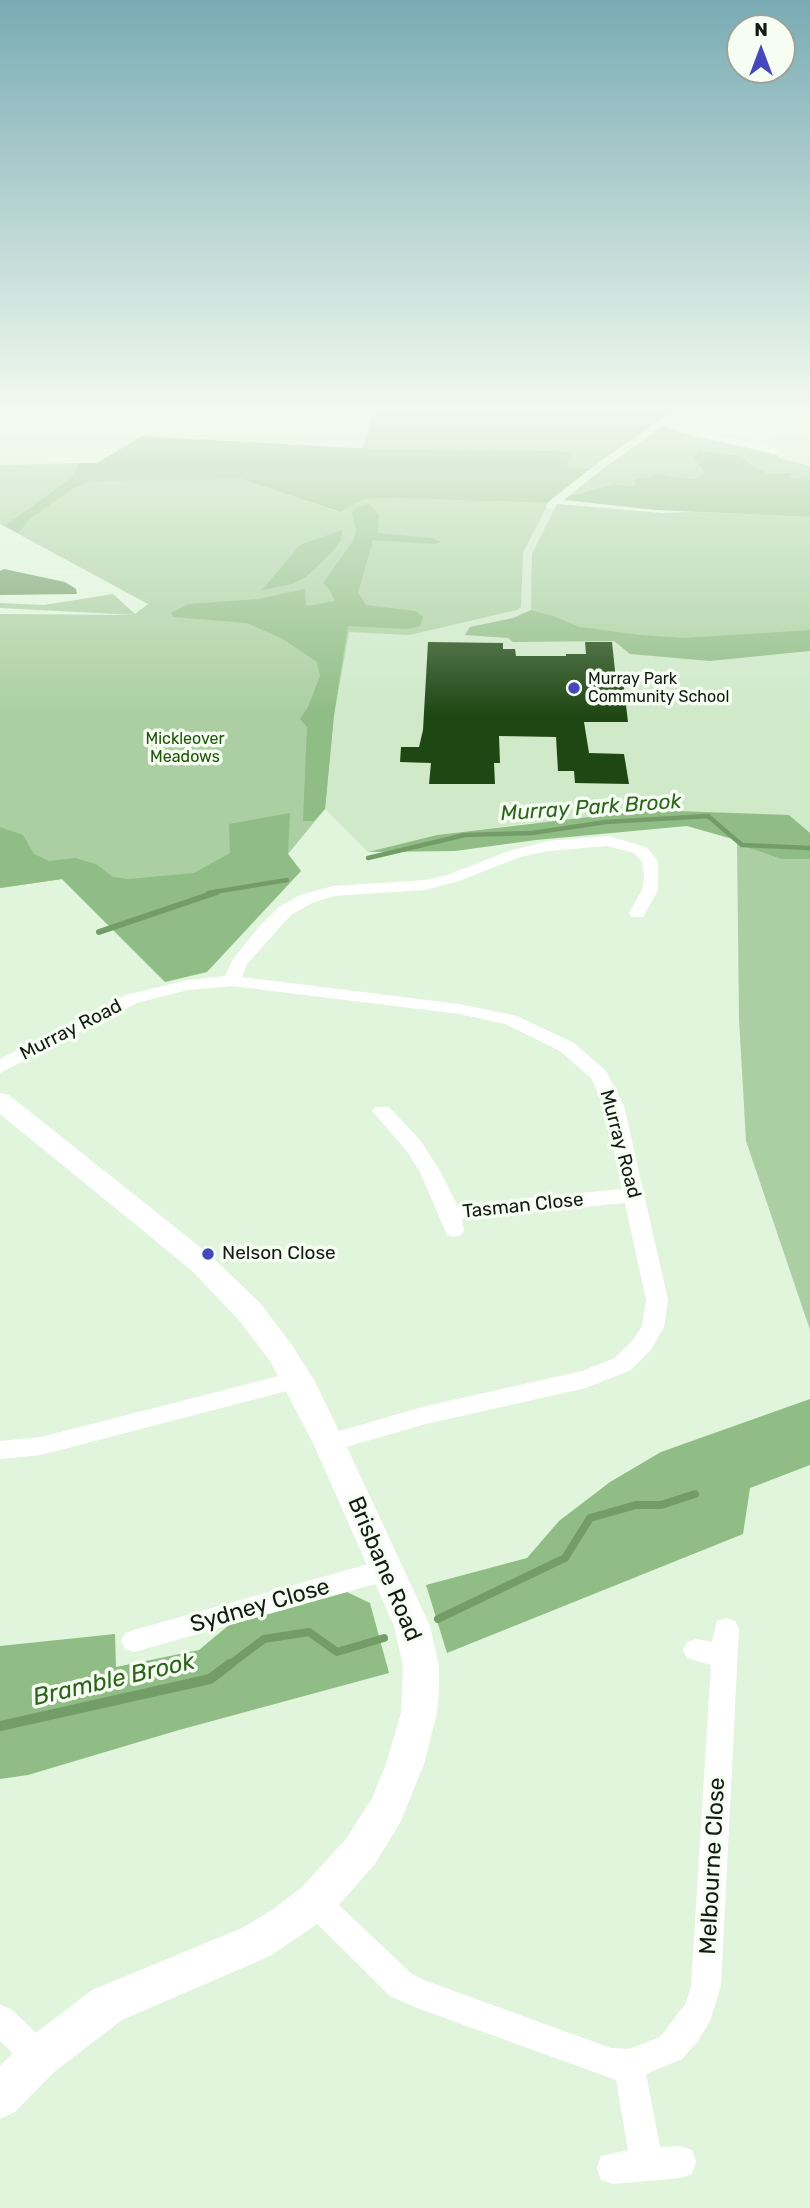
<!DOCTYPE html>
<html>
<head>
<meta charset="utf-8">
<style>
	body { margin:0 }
	#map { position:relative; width:810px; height:2208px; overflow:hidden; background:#e0f5db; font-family:Rubik,sans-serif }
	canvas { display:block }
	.north { position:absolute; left:726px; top:14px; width:70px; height:70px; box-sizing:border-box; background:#f6fef3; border:2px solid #9ba399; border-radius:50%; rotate:0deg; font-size:19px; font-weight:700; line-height:28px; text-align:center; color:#131a11 }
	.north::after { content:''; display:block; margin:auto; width:24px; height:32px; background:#4747bc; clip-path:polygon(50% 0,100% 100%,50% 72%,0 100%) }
</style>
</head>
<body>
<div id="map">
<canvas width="810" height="2208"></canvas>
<div class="north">N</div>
</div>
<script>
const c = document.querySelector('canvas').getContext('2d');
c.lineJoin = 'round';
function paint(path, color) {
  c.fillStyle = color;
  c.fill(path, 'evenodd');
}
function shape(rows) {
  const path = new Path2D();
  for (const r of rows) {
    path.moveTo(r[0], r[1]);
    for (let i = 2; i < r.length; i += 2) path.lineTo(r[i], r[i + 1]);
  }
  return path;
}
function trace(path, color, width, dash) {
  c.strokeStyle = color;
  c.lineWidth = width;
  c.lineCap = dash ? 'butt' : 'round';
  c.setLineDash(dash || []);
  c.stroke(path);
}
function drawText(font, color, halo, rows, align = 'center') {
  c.font = font + ' Rubik,sans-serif';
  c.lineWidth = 7;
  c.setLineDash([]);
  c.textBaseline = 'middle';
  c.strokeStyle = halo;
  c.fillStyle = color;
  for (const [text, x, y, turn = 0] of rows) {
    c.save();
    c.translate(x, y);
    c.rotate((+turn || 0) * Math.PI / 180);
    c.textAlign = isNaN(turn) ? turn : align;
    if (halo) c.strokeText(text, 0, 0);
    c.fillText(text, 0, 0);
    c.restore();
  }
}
const built = shape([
	[557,504,620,509,710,661,810,651,810,833,789,815,530,823,437,835,368,852,325,809,334,715,349,632,546,508,554,509]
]);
const green = shape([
	[376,406,680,406,590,469,570,467,557,451,362,448],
	[662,426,695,437,775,453,779,458,810,466,810,479,807,477,797,479,765,474,764,470,754,467,742,456,699,450,695,458,704,474,694,479,658,474,633,486,614,484,569,496,601,470,651,435,657,434,653,432],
	[79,463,72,477,240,479,339,512,362,500,387,498,547,503,546,508,523,553,521,607,517,610,409,635,349,632,334,715,325,809,288,854,301,871,297,875,232,884,107,924,62,879,0,888,0,614,135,615,0,608,0,603,44,605,113,594,135,614,148,604,0,524,0,465],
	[557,504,662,513,692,512,810,517,810,643,707,654,580,627,554,616,531,610,532,554],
	[737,844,781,859,810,859,810,1330,746,1141,739,1019]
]);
const forest = shape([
	[142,436,354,448,557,451,573,453,567,464,570,467,590,469,547,503,387,498,362,500,340,512,240,479,90,481,74,488,32,517,18,533,5,526,71,478,79,463,97,463],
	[699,450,742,456,754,467,764,470,766,474,792,473,790,477,797,479,807,476,810,479,810,517,656,510,564,500,569,496,614,484,633,486,636,483,635,478,648,478,658,474,694,479,704,473,694,458],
	[369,504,379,515,378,533,431,538,442,542,434,544,373,540,358,593,366,605,416,611,423,617,420,626,407,629,348,626,334,715,325,809,314,821,303,821,307,727,300,719,308,707,320,676,317,662,283,639,247,623,173,617,171,613,189,604,258,599,305,589,306,606,335,601,329,589,323,583,353,541,356,531,352,512,356,507],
	[342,530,341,540,333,551,306,577,292,584,262,590,300,545],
	[531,610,554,616,580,627,640,635,684,638,810,630,810,651,710,661,630,654,614,641,513,642,508,638,465,635,470,627,513,618],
	[648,810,789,815,810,833,810,859,781,859,737,844,736,840,687,826,536,840,455,851,368,852,437,835],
	[290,813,288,854,301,871,207,972,165,982,62,879,0,888,0,827,23,835,34,854,49,861,75,858,96,864,113,877,129,879,194,873,230,853,229,824],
	[810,1399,810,1465,750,1488,743,1534,447,1653,426,1585,527,1558,559,1521,610,1482,661,1452],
	[347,1592,370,1603,389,1673,179,1730,28,1775,0,1779,0,1646,115,1634,116,1667,199,1650,235,1620]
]);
const water = shape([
	[4,569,65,582,76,589,77,594,0,595,0,571]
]);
const streamFar3 = shape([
	[368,858,465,835,532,833,606,822,708,816,742,845,810,848],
	[208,893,287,880]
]);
const streamFar2 = shape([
	[99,932,217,892]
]);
const streamFar1 = shape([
	[438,1619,565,1558,590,1518,636,1505,661,1505,695,1494],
	[228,1666,264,1639,309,1632,337,1652,384,1638]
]);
const stream = shape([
	[0,1726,210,1679,230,1664]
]);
const building = shape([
	[428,642,503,643,503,649,515,649,516,656,566,656,566,654,586,654,585,642,612,642,616,680,623,680,628,722,584,722,589,753,624,754,629,784,575,783,574,771,558,771,556,737,499,736,500,763,494,763,495,784,429,784,431,763,400,762,401,747,419,747,423,730]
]);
const street = shape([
	[792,412,801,414,757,444,777,449,777,453,773,454,698,435,703,432,746,442,792,412],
	[608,836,646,847,658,861,658,890,643,917,631,917,629,913,642,890,644,877,642,862,634,853,607,846,548,851,520,857,459,881,425,890,334,896,312,903,291,915,247,964,242,977,459,1004,517,1016,574,1043,606,1071,624,1106,668,1300,664,1327,650,1351,631,1370,586,1388,426,1424,329,1452,321,1450,317,1443,321,1436,329,1434,426,1406,582,1371,615,1358,634,1339,642,1326,646,1300,625,1203,462,1219,464,1230,461,1235,454,1237,447,1235,420,1172,406,1150,372,1111,375,1107,389,1107,420,1140,440,1171,457,1205,622,1189,604,1106,591,1078,560,1051,505,1024,459,1014,232,986,188,990,137,1003,0,1073,0,1059,125,995,188,980,225,976,233,959,259,927,279,907,300,895,333,886,425,880,447,875,509,851,548,841,608,836],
	[298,1371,306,1374,309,1380,306,1386,41,1455,0,1459,0,1441,41,1437,298,1371],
	[386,1559,395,1563,399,1570,395,1577,386,1581,134,1652,125,1649,121,1641,125,1633,134,1630,386,1559],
	[726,1618,735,1621,739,1629,721,1986,710,2021,698,2041,682,2059,646,2074,660,2147,680,2146,692,2150,696,2162,692,2174,680,2178,613,2184,601,2180,597,2168,601,2156,628,2150,616,2080,417,2008,390,1996,305,1912,300,1902,305,1892,315,1888,325,1892,412,1974,424,1980,611,2048,629,2049,660,2037,686,2003,691,1986,711,1665,687,1658,683,1650,687,1642,696,1639,712,1642,717,1621,726,1618],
	[0,2005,11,2009,50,2046,55,2057,50,2068,39,2073,28,2068,0,2041,0,2005]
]);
const secondary = shape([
	[0,1093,9,1095,210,1255,260,1303,292,1345,314,1380,345,1443,430,1626,439,1666,439,1688,437,1713,424,1764,400,1823,374,1865,329,1916,270,1956,122,2020,54,2072,15,2112,0,2119,0,2066,24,2042,92,1990,242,1928,272,1910,301,1888,346,1839,372,1798,386,1764,401,1713,403,1666,394,1626,313,1443,270,1361,238,1319,190,1269,0,1114,0,1093]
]);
const markers = [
	[574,688,7,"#4747bc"],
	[208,1254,7,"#4747bc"]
];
const farPoinames = [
	["Murray Park",588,679],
	["Community School",588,697]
];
const farParknames = [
	["Mickleover",185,739],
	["Meadows",185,757]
];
const streetNames = [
	["Murray Road",71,1030,-27],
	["Murray Road",620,1144,75],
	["Tasman Close",523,1206,-6]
];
const poiNames = [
	["Nelson Close",222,1254]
];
const waterNames = [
	["Murray Park Brook",591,808,-4]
];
const nearStreetnames = [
	["Brisbane Road",384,1569,67],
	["Sydney Close",260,1606,-16],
	["Melbourne Close",713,1866,-87]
];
const nearWaternames = [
	["Bramble Brook",114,1680,-13]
];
paint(built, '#cfe9c9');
paint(green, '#abcfa2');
paint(forest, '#90bc85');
paint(water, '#739d67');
trace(streamFar3, '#739d67', 4.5);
trace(streamFar2, '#739d67', 6);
trace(streamFar1, '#739d67', 8);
trace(stream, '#739d67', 10);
paint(building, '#1f4713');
paint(street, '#fff');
paint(secondary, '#fff');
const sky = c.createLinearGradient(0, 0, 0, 715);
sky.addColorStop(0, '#79abb4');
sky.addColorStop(0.57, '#f1faef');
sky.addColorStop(1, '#f1faef00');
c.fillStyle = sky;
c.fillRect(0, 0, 810, 715);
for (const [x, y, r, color] of markers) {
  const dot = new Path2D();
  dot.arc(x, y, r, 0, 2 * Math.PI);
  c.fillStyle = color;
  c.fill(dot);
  trace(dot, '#f6fef3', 2.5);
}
drawText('16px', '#131a11', '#f6fef3', farPoinames, 'left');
drawText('16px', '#1b5404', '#f6fef3', farParknames);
drawText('19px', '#131a11', '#f6fef3', streetNames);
drawText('19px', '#131a11', '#f6fef3', poiNames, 'left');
drawText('italic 21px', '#2b641a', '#f6fef3', waterNames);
drawText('23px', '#131a11', '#f6fef3', nearStreetnames);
drawText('italic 24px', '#2b641a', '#f6fef3', nearWaternames);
</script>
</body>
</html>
